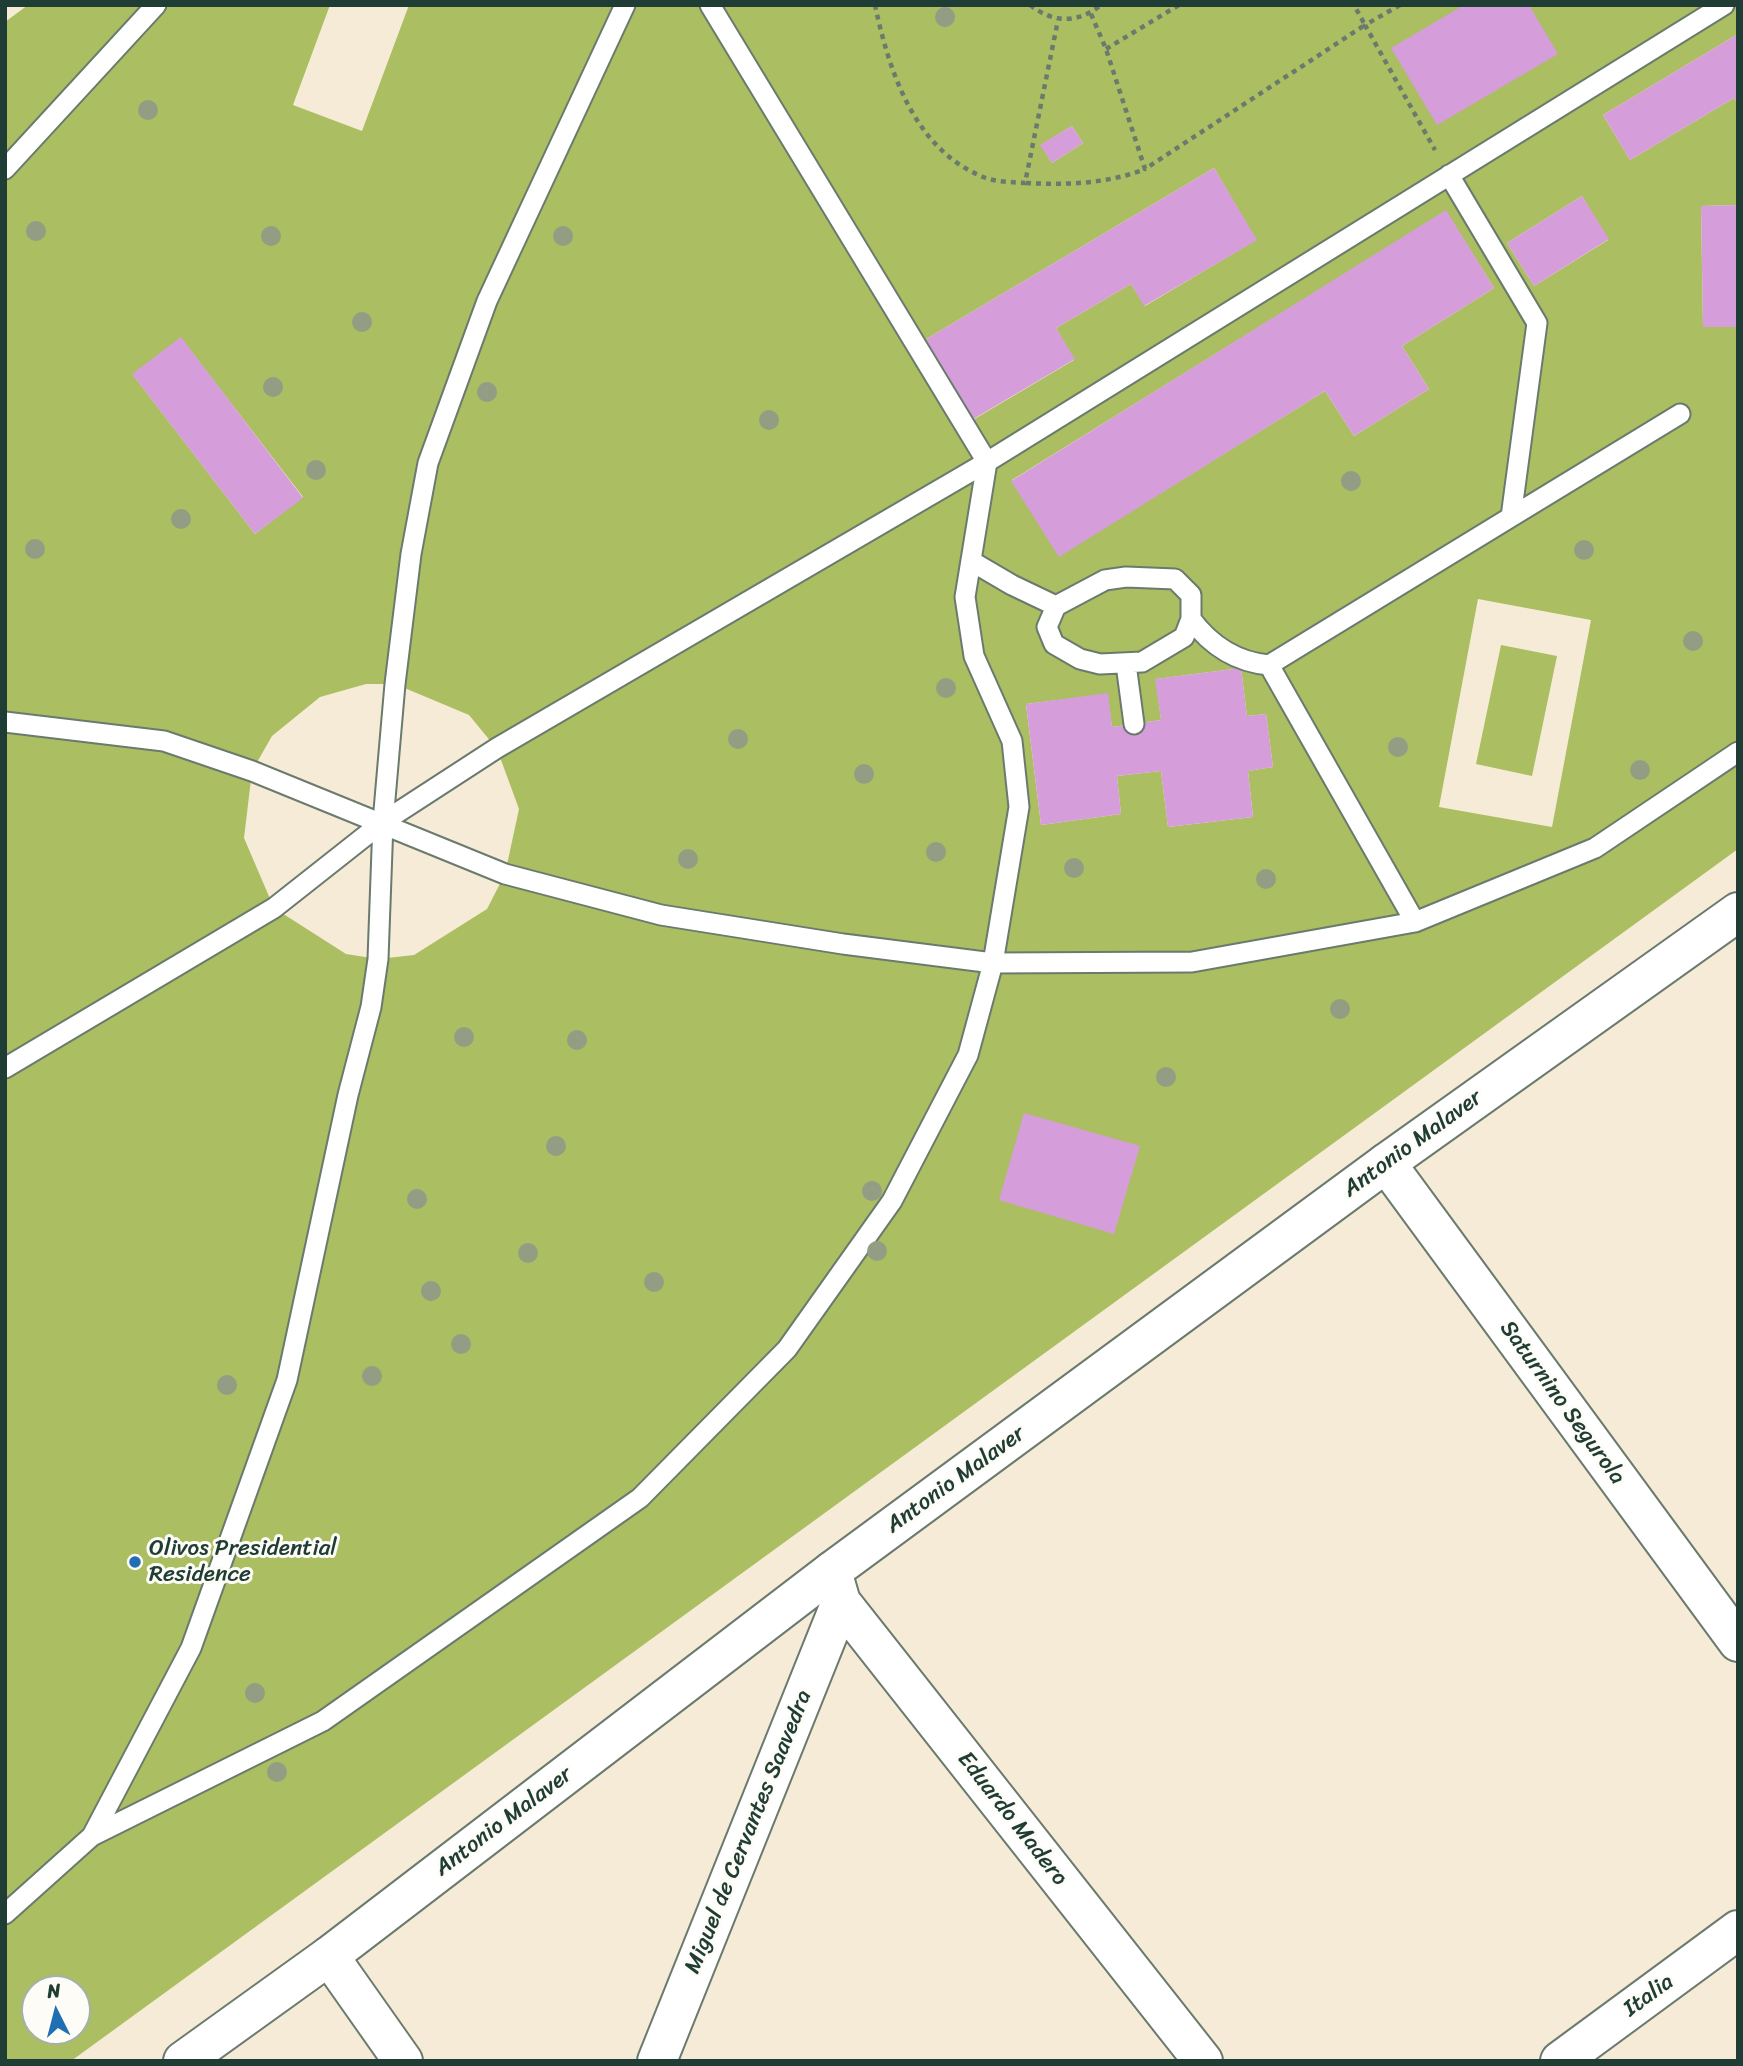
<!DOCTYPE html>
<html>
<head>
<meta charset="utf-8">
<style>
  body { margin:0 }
  #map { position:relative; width:1743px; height:2066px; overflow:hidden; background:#f6ebd7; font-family:Sriracha,sans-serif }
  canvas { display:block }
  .frame { position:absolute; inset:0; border:7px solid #1f3d34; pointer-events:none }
  .north { position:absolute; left:21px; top:1975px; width:70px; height:70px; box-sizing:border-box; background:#fdfcf7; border:2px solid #a4b0a9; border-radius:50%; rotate:354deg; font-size:19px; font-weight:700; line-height:28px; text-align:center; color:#1f3d34 }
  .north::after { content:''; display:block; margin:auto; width:24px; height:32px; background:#1f6fb2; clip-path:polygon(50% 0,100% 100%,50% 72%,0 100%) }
</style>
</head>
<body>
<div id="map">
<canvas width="1743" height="2066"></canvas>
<div class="frame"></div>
<div class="north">N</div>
</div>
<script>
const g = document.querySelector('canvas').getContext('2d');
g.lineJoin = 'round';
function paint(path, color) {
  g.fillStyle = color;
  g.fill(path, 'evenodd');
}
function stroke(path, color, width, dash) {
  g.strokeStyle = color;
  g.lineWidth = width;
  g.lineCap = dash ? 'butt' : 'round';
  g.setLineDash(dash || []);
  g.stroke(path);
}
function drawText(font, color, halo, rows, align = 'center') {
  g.font = font + ' Sriracha,sans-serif';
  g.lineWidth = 6;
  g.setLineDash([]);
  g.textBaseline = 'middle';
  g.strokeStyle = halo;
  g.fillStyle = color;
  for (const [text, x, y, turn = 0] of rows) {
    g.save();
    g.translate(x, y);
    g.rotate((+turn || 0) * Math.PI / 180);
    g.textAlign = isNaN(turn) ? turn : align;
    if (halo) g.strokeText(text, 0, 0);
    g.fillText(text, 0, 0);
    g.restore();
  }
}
const green = new Path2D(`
  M28,5H330L293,105L362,131L409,5H1738V34L1603,115L1630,160L1734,98L1738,104V205L1701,206L1703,327H1738V849L71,2061H5V22ZM1072,126L1083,143L1052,163L1041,145ZM1214,168L1256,240L1145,306L1131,284L1056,328L1074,360L971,421L923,341ZM1582,196L1608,240L1534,286L1507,243ZM1446,211L1494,288L1402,346L1429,389L1354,436L1325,391L1059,556L1012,480ZM181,338L303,497L255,534L133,375ZM1478,599L1591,620L1552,827L1439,807ZM1241,668L1247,716L1266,714L1273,767L1248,771L1253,817L1168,827L1161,771L1117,776L1121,814L1041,825L1026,704L1107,694L1112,727L1161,720L1156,679ZM366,684H395L469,715L497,749L519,809L505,874L487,909L414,955L378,959L346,954L274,908L244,838L252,771L272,736L320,697ZM35,1989H77V2031H35Z
  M1501,645L1557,656L1532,776L1476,764Z`);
const building = new Path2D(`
  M1464,5H1529L1558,54L1437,125L1391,48Z
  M1738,34V104L1734,98L1630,160L1603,115Z
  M1072,126L1083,143L1052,163L1040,145Z
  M1214,168L1257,240L1144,306L1131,284L1056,328L1075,359L970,421L923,341Z
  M1582,196L1609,239L1534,286L1507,243Z
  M1738,205V327H1703L1701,206Z
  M1446,210L1494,288L1402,346L1429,389L1354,436L1325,391L1059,557L1011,481Z
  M181,337L303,498L255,534L132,374Z
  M1241,668L1247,716L1266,714L1273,767L1248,771L1253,817L1168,827L1161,771L1117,776L1121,814L1041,825L1026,704L1108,693L1112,727L1161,720L1155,679Z
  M1024,1113L1140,1146L1114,1234L999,1200Z`);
const path = new Path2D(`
  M875,5C889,71 914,149 983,177C995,182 1012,182 1025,183L1058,20
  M1030,5C1053,23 1077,24 1101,5
  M1400,5L1365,25L1435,150
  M1091,14L1106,49L1145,169L1365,25L1354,5
  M1106,49L1179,5
  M1026,183C1066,185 1107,184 1145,169`);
const lane = new Path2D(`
  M5,169L156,5
  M1511,517L1680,414
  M971,561L1012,585L1056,606
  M1126,577L1175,579L1191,595V619L1184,637L1142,662L1100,664L1080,659L1054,644L1047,627L1056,606L1105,580Z
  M1191,619C1211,646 1236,662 1269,665L1415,922
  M1126,664L1134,724
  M1269,665L1511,517L1537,323L1449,175
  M5,722L164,741L252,771L505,874L661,915L843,944L993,963L1192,962L1415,922L1595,848L1738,752
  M5,1068L274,908L383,822L497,748L987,462L1724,5
  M92,1836L323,1721L640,1498L787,1349L892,1201L968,1055L993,963L1019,807L1012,741L974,656L965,597L987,462L710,5
  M5,1914L92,1836L191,1648L287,1380L348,1095L371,1007L378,959L383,822L395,684L411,554L428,463L487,301L625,5`);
const street = new Path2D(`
  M1386,1163L1738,1642
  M832,1571L841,1602L1203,2061
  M329,1956L403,2061
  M657,2061L841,1602
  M1560,2061L1738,1930`);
const secondary = new Path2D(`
  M183,2061L329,1956L832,1571L1386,1163L1738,912`);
const trees = [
  [945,17],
  [148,110],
  [36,231],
  [271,236],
  [563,236],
  [362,322],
  [273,387],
  [487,392],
  [769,420],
  [316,470],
  [1351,481],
  [181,519],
  [35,549],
  [1584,550],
  [1693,641],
  [946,688],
  [738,739],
  [1398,747],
  [1640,770],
  [864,774],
  [936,852],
  [688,859],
  [1074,868],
  [1266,879],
  [1340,1009],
  [464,1037],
  [577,1040],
  [1166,1077],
  [556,1146],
  [872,1191],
  [417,1199],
  [877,1251],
  [528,1253],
  [654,1282],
  [431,1291],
  [461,1344],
  [372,1376],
  [227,1385],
  [255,1693],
  [277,1772]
];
const markers = [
  [135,1562,7,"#1f6fb2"]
];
const streetNames = [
  ["Antonio Malaver",1413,1144,-36],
  ["Saturnino Segurola",1562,1403,54],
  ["Antonio Malaver",956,1480,-36],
  ["Eduardo Madero",1012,1819,52],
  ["Antonio Malaver",504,1822,-37],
  ["Miguel de Cervantes Saavedra",749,1832,-68],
  ["Italia",1649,1996,-36]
];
const poiNames = [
  ["Olivos Presidential",149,1549],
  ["Residence",149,1575]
];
paint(green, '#abbe61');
paint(building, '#d69ddb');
stroke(lane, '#6a7a6d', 23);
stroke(street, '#6a7a6d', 42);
stroke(secondary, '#6a7a6d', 42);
stroke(path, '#6a7a6d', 4.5, [5, 5]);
stroke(lane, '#fff', 19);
stroke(street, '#fff', 38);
stroke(secondary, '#fff', 38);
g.fillStyle = '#939d83';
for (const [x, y] of trees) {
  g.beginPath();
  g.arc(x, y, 10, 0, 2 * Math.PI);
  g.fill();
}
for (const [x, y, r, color] of markers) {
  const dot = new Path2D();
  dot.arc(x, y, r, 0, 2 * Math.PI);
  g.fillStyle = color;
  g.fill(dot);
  stroke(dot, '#fdfcf7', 2.5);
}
drawText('23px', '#1f3d34', '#fdfcf7', streetNames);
drawText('23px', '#1f3d34', '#fdfcf7', poiNames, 'left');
</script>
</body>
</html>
